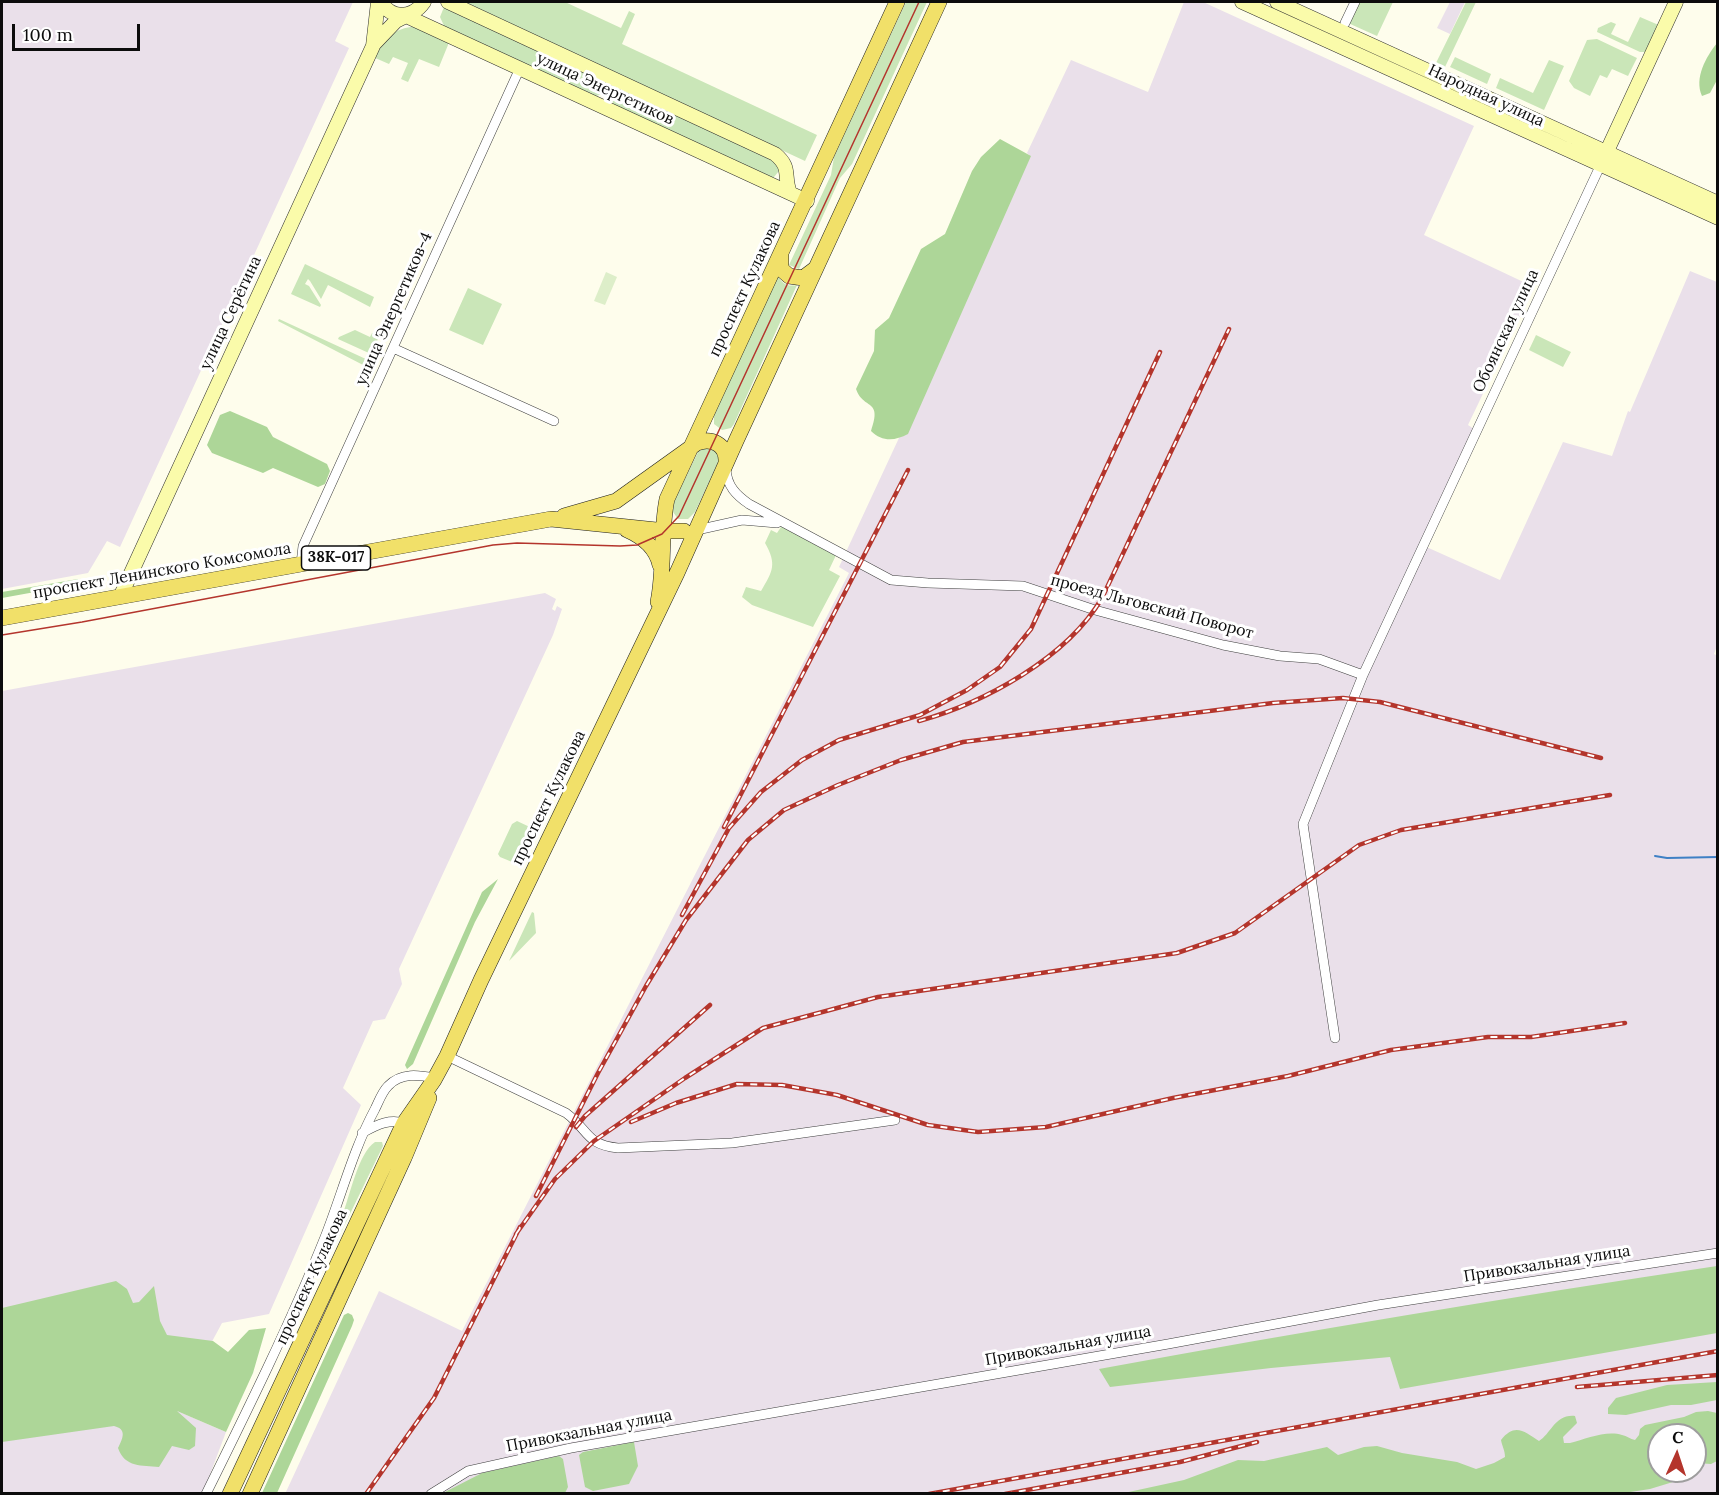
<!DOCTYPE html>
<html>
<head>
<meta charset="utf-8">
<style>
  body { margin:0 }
  #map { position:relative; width:1719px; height:1495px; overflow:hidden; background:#fefdec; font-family:Lora,serif }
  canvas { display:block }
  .frame { position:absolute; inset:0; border:3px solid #0c0c0c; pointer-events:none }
  .north { position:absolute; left:1647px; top:1423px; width:60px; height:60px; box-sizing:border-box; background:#fff; border:2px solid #9e9e9e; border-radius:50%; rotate:3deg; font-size:16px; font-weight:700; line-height:24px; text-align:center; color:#0c0c0c }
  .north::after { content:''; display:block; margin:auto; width:21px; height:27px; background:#b4352c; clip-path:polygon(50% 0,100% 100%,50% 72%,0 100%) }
  .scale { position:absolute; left:12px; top:24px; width:128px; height:27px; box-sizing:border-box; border:3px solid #0c0c0c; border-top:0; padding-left:8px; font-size:18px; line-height:21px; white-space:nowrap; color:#0c0c0c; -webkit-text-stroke:4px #fff; paint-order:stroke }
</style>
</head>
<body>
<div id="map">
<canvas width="1719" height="1495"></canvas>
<div class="frame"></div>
<div class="north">С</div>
<div class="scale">100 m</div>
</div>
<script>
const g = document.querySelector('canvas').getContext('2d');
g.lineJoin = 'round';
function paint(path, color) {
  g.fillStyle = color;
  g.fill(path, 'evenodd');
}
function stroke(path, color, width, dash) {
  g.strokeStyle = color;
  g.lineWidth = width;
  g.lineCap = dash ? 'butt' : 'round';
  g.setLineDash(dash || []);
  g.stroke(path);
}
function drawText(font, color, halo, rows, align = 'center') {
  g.font = font + ' Lora,serif';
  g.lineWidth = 6;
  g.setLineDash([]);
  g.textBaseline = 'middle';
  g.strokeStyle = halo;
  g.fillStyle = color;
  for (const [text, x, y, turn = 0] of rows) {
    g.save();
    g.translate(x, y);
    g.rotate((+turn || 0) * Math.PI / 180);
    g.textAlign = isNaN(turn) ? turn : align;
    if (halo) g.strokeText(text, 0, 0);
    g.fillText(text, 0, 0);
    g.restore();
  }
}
const industrial = new Path2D(`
  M2,2H353L335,41L349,48L120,547L107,541L88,573L2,589Z
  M1184,2H1203L1474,126L1424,235L1534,287L1468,425L1474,429L1422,545L1500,580L1563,442L1612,456L1628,411L1630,412L1690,271L1717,282L1718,643L1714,654L1718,656L1717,1493L285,1494L379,1291L462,1331L849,573L839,567L1030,156L1027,153L1071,60L1148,92ZM1659,1435H1695V1471H1659Z
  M1450,2H1465L1450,34L1437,28Z
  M545,593L556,599L552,609L555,611L557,606L562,609L553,635L399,969L402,984L385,1019L373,1021L343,1088L361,1105L269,1314L222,1323L175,1410L226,1432L203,1493L2,1494V691Z`);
const green = new Path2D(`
  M464,2H565L621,28L629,11L635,14L622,44L817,135L805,161Z
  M906,2H927L852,164L840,178L799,269L789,265L831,175L834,157Z
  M1357,2H1393L1377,36L1348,23Z
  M1466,2H1476L1445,67L1436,63Z
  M444,7H448L605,82C607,90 603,95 595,96L445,28L440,17Z
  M1640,17L1661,26L1647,52H1640L1597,32L1598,28L1611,22L1616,24L1611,34L1628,42Z
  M420,26L448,41V45L439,67L419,59L408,82L401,79L408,63L393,57L389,64L373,57C383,36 397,27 420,26Z
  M1597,39L1637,58L1628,76L1612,69L1607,78L1600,75L1590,96L1574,88L1569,81L1587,40Z
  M1455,57L1491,74L1487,84L1450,67Z
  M1549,60L1564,66L1544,110L1496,88L1500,78L1533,93Z
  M622,88L778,160L779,171L774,177H769L614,105C609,97 613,89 622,88Z
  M305,264L374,297L370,307L328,285L321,299L310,281L308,279L305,284L309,286L321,305L320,307L291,294Z
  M778,276C782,284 788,287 797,285L734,424L731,428L722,430L714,424V416Z
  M468,288L502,304L483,345L449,330Z
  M279,319L368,360L365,366L278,321Z
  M355,330L370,337L372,333L379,337L371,354L338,339L339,337Z
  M1536,335L1571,352L1563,367L1529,350Z
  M707,447L718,453V462L695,512L688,519H678L673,512L674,502L698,452Z
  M781,527L788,528L837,553L829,570L840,576L813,627L752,605L742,597L746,587L761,591C773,571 777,564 765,543L771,530L777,533Z
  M517,821L534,829L517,864L500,857L498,854L512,824Z
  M532,912L534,913L536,933L509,961Z
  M375,1142H382L383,1146L331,1253L326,1251C332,1239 338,1228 342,1216C350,1196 358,1153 375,1142Z`);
const forest = new Path2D(`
  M1717,43V80L1710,93L1702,96C1694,78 1706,57 1717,43Z
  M1000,139L1031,156L908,434C895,441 882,442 871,431C883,398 863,410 856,389L874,351L875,330L889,318L921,249L945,234L972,171L981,157Z
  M230,411L267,427L273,437L327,464L330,471L325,484L318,487L273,468L263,473L212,453L207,445L220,415Z
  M78,579L79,584L2,598V592Z
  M498,879L475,922L413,1064L407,1069L405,1065L482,892Z
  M1717,1266V1333L1400,1389L1390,1357L1271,1368L1110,1387L1099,1369C1304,1331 1511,1297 1717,1266Z
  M116,1281L127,1289L133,1303L139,1302L154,1286L160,1321L167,1335L213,1341L228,1352L249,1330L266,1328L253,1373L226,1432L177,1411L196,1428L195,1446L189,1450L172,1446L159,1467C142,1465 125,1468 118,1448C123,1438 127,1429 114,1426L2,1442V1308Z
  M348,1313L352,1315L354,1320L352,1326L277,1493H262L344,1315Z
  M1717,1382V1400L1691,1405H1671L1626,1415L1608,1414V1408L1616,1398L1667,1385Z
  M1708,1411L1717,1413V1461L1711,1464L1695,1463V1435H1659V1471H1684L1686,1478L1650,1489L1624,1493H1124L1184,1480L1238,1460L1264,1461L1327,1447L1338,1455L1364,1447L1377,1446L1402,1453L1457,1462L1476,1469L1494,1463L1505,1457C1505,1450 1502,1446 1501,1440C1515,1422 1525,1432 1539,1441C1551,1434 1555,1414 1575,1416L1577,1423L1563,1437L1564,1443H1570C1586,1439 1606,1430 1622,1435C1627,1436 1630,1439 1635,1440L1639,1435L1640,1429L1645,1425L1684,1417L1696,1412Z
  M634,1442L638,1466L629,1484L593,1491L585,1487L579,1455L583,1452Z
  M559,1456L563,1459L568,1487L565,1493H443L482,1473Z`);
const pitch = new Path2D(`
  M606,272L617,277L605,305L594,301Z`);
const stream = new Path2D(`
  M1655,856L1667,858L1718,857`);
const street = new Path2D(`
  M1345,23L1355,2
  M393,348L554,421
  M726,469C727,486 736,495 749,504L891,580L928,583L1023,586L1095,610L1223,645L1280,656L1319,659L1363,675
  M697,530L742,520L777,523
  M301,564L303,546L520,68
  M1335,1038L1303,824L1363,675L1602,162
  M447,1056L566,1113C589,1130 586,1145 618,1148L732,1143L895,1120
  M362,1133C378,1124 390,1118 408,1124
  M206,1494C248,1409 290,1324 325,1237C342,1194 353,1150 375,1109C379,1101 382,1092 388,1086C401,1072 419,1075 435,1078
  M431,1494L468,1471L571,1448L1168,1344L1378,1305L1718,1253`);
const secondary = new Path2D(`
  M381,2C391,19 412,19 424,2
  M448,2L775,154C792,168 783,175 790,193
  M1242,2L1718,218
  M1277,2L1718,203
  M374,44L396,21L406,16L807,201
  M1607,151L1676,2
  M121,595L373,46L378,2`);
const primary = new Path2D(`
  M781,253V269L789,276L803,278L815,269
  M564,516L616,501L697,443C712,437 727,445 726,462
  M627,530C643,537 656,547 660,565
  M658,602C665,568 660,533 667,499L897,2
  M2,618L551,519L666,531H684
  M230,1494L404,1123L434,1080L447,1056L481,980L677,573L736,441L939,2
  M250,1494L404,1158L429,1098`);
const tram = new Path2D(`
  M2,635L82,622L493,545L517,543L620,546L637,545L662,534L679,516L919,2`);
const rail = new Path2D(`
  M919,721C984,703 1067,658 1102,598L1229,329
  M724,827L908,470
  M682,915L729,828L761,792L802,760L839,740L920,715L967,690L1000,667L1031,629L1160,352
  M631,1122L676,1103L737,1084L782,1085L837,1095L928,1125L978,1132L1046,1127L1173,1098L1288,1076L1391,1050L1488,1037H1531L1625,1023
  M576,1127L585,1116L710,1005
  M536,1196L598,1073L646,986L686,920L748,840L784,810L838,785L901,760L963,742L1273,703L1343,698L1380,702L1601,758
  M516,1234L555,1179L594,1141L685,1078L763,1028L878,997L1177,953L1235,933L1359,845L1401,830L1610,795
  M1577,1387L1718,1375
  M366,1494L434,1398L520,1227
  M929,1494L1718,1351
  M1005,1494L1180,1462L1257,1442`);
const shields = [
  [336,558,69]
];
const shieldNames = [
  ["38К-017",336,558]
];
const streetNames = [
  ["улица Энергетиков",605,89,25],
  ["Народная улица",1486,96,25],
  ["проспект Кулакова",745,289,-65],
  ["улица Энергетиков-4",394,309,-66],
  ["улица Серёгина",231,313,-65],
  ["Обоянская улица",1506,331,-65],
  ["проспект Ленинского Комсомола",162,571,-10],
  ["проезд Льговский Поворот",1152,607,15],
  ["проспект Кулакова",549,798,-64],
  ["Привокзальная улица",1547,1264,-9],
  ["проспект Кулакова",312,1277,-65],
  ["Привокзальная улица",1068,1346,-10],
  ["Привокзальная улица",589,1431,-11]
];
paint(industrial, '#eae0ea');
paint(green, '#cae6b8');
paint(forest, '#add698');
paint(pitch, '#ddeec9');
stroke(stream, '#3e80c5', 2);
stroke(street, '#3f3f3f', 10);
stroke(secondary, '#2e2e2e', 15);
stroke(primary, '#1d1d1d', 16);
stroke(street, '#fff', 9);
stroke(secondary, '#fafbaa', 14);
stroke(primary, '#f1e069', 15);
stroke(tram, '#b4352c', 1.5);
stroke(rail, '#b4352c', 4.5);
stroke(rail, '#fff', 2, [7]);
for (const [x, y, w] of shields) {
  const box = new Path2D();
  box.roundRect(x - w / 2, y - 12, w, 24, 4.5);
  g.fillStyle = '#fff';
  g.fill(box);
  stroke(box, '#0c0c0c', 1.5);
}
drawText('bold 15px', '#0c0c0c', null, shieldNames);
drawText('16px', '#0c0c0c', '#fff', streetNames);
</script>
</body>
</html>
